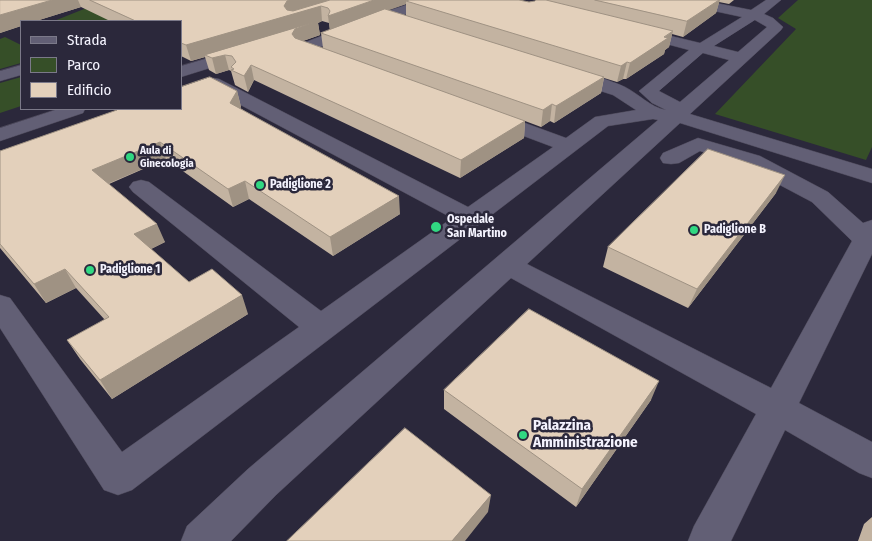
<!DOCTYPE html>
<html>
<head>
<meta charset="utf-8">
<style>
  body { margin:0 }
  #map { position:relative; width:872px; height:541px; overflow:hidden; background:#2b283b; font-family:"Fira Sans Condensed",sans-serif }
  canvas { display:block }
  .legend { position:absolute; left:20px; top:20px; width:162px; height:90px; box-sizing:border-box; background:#2b283b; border:1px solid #7b7989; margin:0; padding:6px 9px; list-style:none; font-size:15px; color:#f4f3fe }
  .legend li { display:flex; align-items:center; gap:10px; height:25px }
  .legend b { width:25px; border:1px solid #7b7989 }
</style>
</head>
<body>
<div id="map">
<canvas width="872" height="541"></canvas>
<ul class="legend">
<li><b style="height:6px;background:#625f75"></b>Strada</li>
<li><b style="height:14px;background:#364f28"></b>Parco</li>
<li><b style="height:14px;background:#e3d0bb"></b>Edificio</li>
</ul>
</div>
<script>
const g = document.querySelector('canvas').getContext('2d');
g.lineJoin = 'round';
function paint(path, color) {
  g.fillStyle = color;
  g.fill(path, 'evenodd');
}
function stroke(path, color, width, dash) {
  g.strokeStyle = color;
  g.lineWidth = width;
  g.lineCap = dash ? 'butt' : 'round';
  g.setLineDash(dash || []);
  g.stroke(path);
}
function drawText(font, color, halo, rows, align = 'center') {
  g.font = font + ' "Fira Sans Condensed",sans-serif';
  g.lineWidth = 5;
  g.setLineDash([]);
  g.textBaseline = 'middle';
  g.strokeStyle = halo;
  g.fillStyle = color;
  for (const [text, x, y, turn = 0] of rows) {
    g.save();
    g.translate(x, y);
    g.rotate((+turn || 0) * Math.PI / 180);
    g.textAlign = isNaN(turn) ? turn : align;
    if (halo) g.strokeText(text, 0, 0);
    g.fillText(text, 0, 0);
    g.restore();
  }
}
const green = new Path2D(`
  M798,0H872V147L866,160L715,114L796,29L778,18Z
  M89,7L133,21H54Z
  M5,37L21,45V63L0,69V39Z
  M21,77V106L0,113V83Z`);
const minor = new Path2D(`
  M422,0H442L440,3L391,19L318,48L337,55L339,58L337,61H325L298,51L296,48L298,45L381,13Z
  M675,0H701L751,10L766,0H781L764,14L773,18L783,27L781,30L690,114L872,169V183L680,123L527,264L771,388L852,241L812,202L744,166L700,151L679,163L671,164L663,163L660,158L663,153L698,138L760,156L828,192L863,223L872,220V254L799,403L872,442V478L859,473L785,430L731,541H688L694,526L756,414L511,278L276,495L231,541H181L187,526L248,469L658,120L653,119L608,126L132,490L118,495L104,490L0,328V295L10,298L122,452L299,327L133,192L129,187L133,182L141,180L149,182L321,311L452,218L207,87L204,83L207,79L213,78L219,79L468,207L553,147L481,120L478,116L481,112L488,110L495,112L566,138L595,117L636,110L613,95L560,78L557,74L560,70C573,67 612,81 625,87C639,94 650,107 666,110L652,103L639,91L689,50L629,34L627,31L629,28L634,27L700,43L742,17L677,3ZM755,20L767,27L738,52L714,46ZM703,53L729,60L680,102L659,91Z
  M242,48L248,50L250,53L248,56L181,77V66Z
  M21,65V75L0,81V71Z
  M58,109H85L83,113L0,141V128Z`);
const wall = new Path2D(`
  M0,0H519L529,2L535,1V0H534H734L729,4L719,2L716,13L683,37L672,34L669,47L665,50L664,54L626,79H623L617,82L604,78L601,93L554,123L550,121L541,127L525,121L524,138L460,178L254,80L248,92L235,85L231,71L229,70L216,74L209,70L205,57L191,61L181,56V21H110L81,7L36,21H21V26L0,33ZM406,4V16L388,10ZM322,21L329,23L330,30L321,33L323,48L303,41L320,35L318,23Z
  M237,91L241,107L240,108L400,214L333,256L249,199L233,207L166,159L109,184L165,242L151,249L189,282L248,314L112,399L80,359L67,340L105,320L76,288L46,303L0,248V151L117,111L116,110Z
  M776,193L688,308L603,267L608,247Z
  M444,390L651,400L576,507L444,409Z
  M872,517V541H858L864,524Z`);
const shadedWall = new Path2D(`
  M52,0H78L81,7L36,21H21V26L0,33V15Z
  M289,0H334L321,6L322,21L318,23L320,35L297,43L205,55V57L191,61L186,45Z
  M374,0H416L406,1V4L330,31L328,16Z
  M719,0H720L716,13L683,37L687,21Z
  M673,31L669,47L665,50L664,54L626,79L630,63Z
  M225,55L229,70L216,74L212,58Z
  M627,62L623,79L617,82L621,66Z
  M251,65L254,80L248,92L244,76Z
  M604,77L601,93L554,123L556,106Z
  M237,91L241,107L234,119L230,103Z
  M552,104L550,121L541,127L543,110Z
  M525,121L524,138L460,178L461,160Z
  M160,142L166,159L100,187L92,170Z
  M785,175L776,193L688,308L697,289Z
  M245,181L249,199L233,207L228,189Z
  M399,196L400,214L333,256L330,237Z
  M157,224L165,242L143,253L134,234Z
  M65,269L76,288L46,303L34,284Z
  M242,295L248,314L112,399L100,380Z
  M659,381L651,400L576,507L582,489Z
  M491,495L488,512L465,541H452Z`);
const building = new Path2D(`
  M0,0H52L0,15Z
  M90,0H289L287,1L284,6L287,10L293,11L330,0H374L328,16L330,11L328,8L321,6L186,45L181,43V21H136Z
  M410,0H519L529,2L535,1L536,0H546L673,31L664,37L668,38L630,63L627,62L621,66L406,1Z
  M595,0H719L687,21Z
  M385,9L604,77L556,106L552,104L543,110L321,33Z
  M318,21L295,29L292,34L295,38L525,121L461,160L251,65L244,76L231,70L234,69L231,67L236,62L232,56L225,55L212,58L205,55Z
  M210,77L237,91L230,103L399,196L330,237L245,181L228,189L160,142L92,170L157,224L134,234L189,282L212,269L242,295L100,380L67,340L109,317L65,269L34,284L0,244V151L117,110H116L118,109H181V87Z
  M708,149L785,175L697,289L608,247Z
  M529,309L659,381L582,489L444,390Z
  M405,428L491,495L452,541H287Z`);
const markers = [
  [130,157,5,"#31d882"],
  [260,185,5,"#31d882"],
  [436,227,6,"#31d882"],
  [694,230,5,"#31d882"],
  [90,270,5,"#31d882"],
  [523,435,5,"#31d882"]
];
const farPoinames = [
  ["Aula di",140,151],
  ["Ginecologia",140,164]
];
const poiNames = [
  ["Padiglione 2",270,185],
  ["Ospedale",447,220],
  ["San Martino",447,234],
  ["Padiglione B",704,230],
  ["Padiglione 1",100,270]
];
const nearPoinames = [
  ["Palazzina",533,426],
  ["Amministrazione",533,443]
];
paint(green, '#364f28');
stroke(minor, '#4a4657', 1);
paint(minor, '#625f75');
paint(wall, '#c3b3a1');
paint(shadedWall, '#9f9283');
paint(building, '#e3d0bb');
stroke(building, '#9f9283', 1);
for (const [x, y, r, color] of markers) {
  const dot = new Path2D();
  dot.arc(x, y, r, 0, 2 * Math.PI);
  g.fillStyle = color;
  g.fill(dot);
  stroke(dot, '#2b283b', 2);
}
drawText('bold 11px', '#f4f3fe', '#2b283b', farPoinames, 'left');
drawText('bold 12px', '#f4f3fe', '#2b283b', poiNames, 'left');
drawText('bold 15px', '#f4f3fe', '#2b283b', nearPoinames, 'left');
</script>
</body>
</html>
